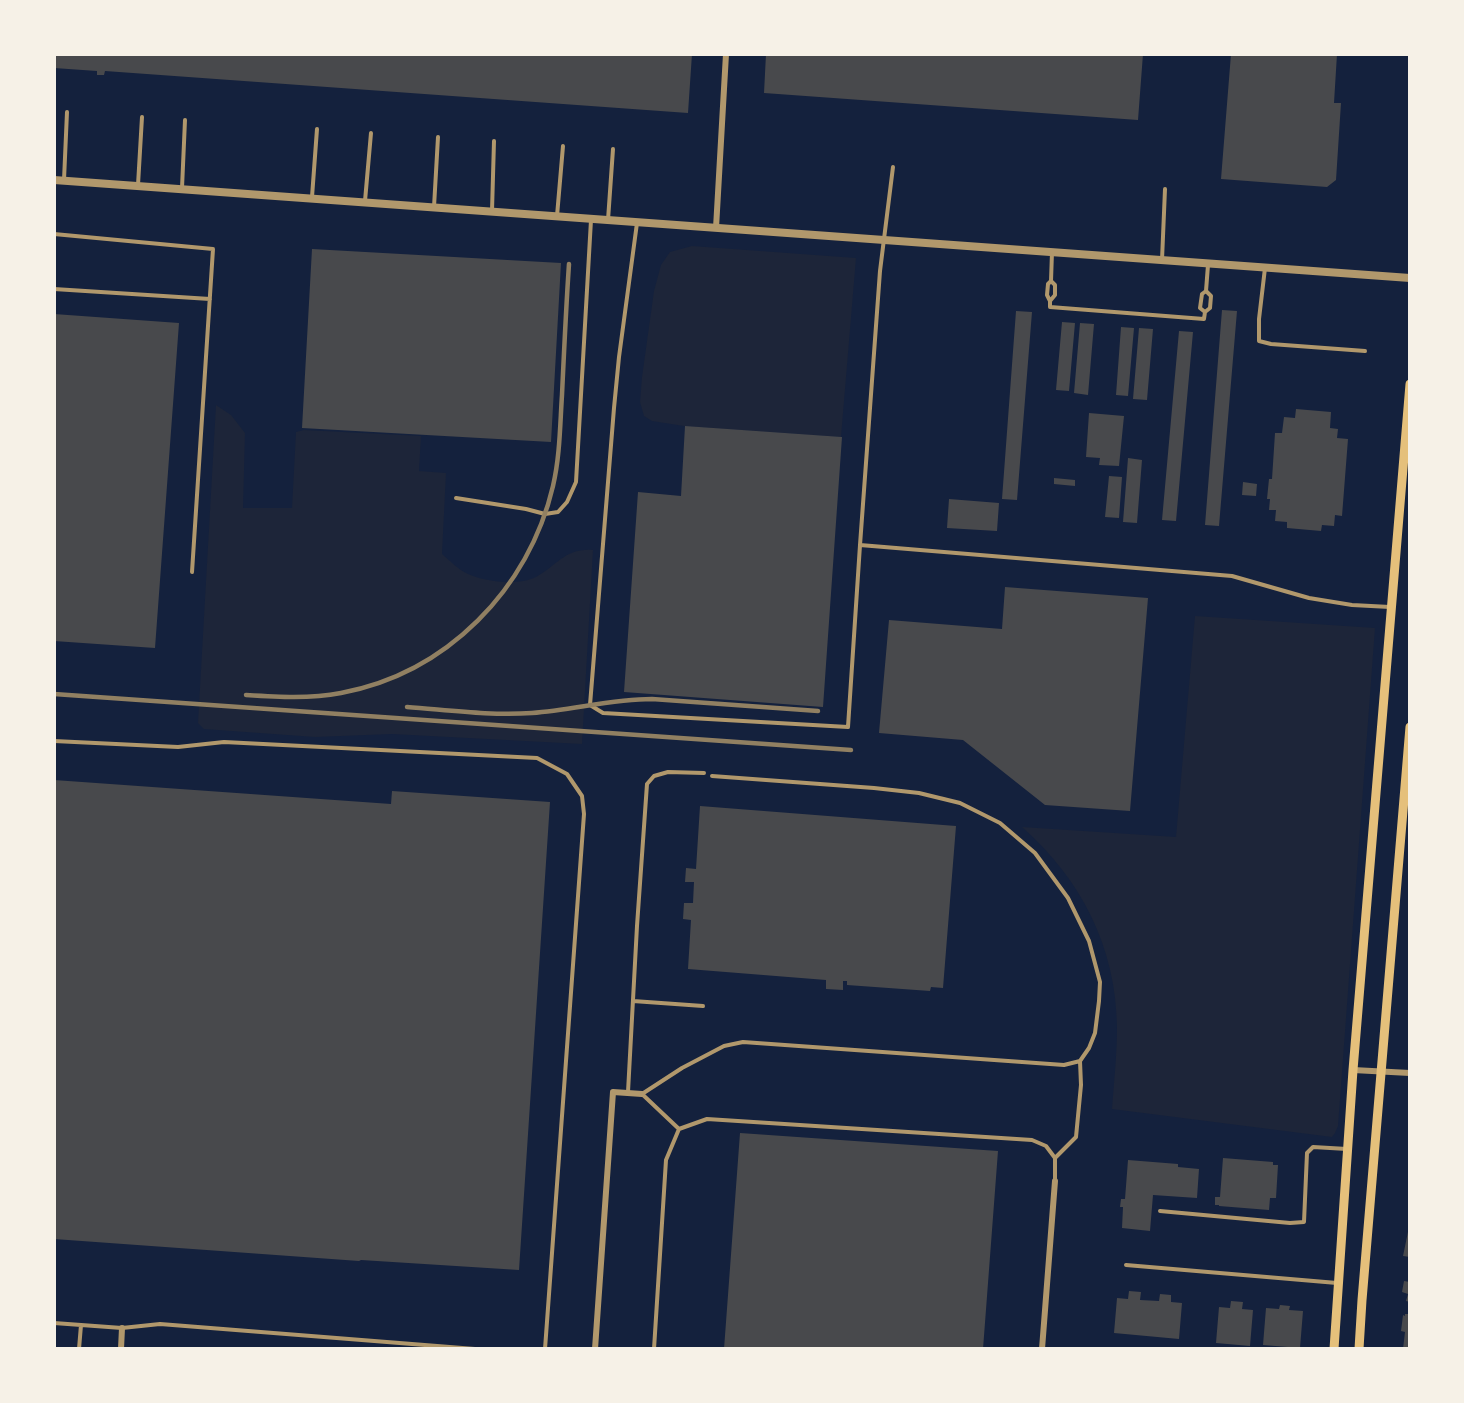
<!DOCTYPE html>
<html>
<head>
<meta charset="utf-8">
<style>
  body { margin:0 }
  #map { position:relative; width:1464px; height:1403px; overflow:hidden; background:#14213d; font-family:"Fira Sans",sans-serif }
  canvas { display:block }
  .frame { position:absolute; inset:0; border:56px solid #f6f1e7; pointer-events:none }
</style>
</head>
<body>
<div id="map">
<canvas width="1464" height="1403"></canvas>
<div class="frame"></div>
</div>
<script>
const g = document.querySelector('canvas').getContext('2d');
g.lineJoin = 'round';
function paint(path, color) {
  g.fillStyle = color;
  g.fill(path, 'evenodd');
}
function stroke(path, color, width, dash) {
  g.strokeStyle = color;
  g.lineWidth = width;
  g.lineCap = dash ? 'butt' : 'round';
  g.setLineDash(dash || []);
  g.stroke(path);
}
const green = new Path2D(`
  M692,246L856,258L841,437L684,426L652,421L644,416L640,402L642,377L654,291L661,265L670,252Z
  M216,405L231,415L245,433L243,508H292L296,432L304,430L421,436L419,471L446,473L442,554C450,561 459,570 468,574C486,582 518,586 536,577C558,565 565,548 593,550L582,744L392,734L315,737L204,729L198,723Z
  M1195,616L1375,628L1338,1126L1335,1133L1332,1137L1112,1109C1114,1082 1117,1054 1117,1027C1116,947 1081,879 1022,827L1176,837Z`);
const building = new Path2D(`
  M54,54H692L688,113L105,71L104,75H97V71L54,68Z
  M766,54H1143L1138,120L764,93Z
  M1231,54H1337L1334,103H1341L1336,180L1327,187L1221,179Z
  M312,249L561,263L551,442L302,428Z
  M1222,310L1237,311L1219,526L1205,525Z
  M1016,311L1032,312L1017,500L1002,499Z
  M54,314L179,323L155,648L54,641Z
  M1062,322L1075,323L1069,391L1056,390Z
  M1080,323L1094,324L1088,395L1074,393Z
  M1121,327L1134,328L1128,396L1116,395Z
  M1139,328L1153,329L1147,400L1133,399Z
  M1179,331L1193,332L1176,521L1162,520Z
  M1296,409L1331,412L1330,428L1338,429L1337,438L1348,439L1342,516L1335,515L1334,526L1322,525L1321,531L1287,528V522L1275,521L1276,510H1269L1270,499H1267L1269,479H1272L1275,433H1282L1284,417L1295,418Z
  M1089,413L1124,416L1119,466L1099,465L1100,458L1086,457Z
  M685,426L842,437L823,707L624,692L638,492L681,496Z
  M1128,458L1142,460L1137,523L1123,522Z
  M1109,476L1122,477L1119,518L1105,517Z
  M1054,478L1075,480V486L1054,484Z
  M1243,482L1257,484L1256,496L1242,495Z
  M949,499L999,503L997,531L947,528Z
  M1005,587L1148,598L1130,811L1045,805L963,740L879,733L889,620L1002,629Z
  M54,780L391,804L392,791L550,802L519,1270L361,1260L359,1261L54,1239Z
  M700,806L956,826L943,988L931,987L930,991L847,985V981H843V990L826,989V980L688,969L691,920L683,919L684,903H693L694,882H685L686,868L696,869Z
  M740,1133L998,1151L983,1349H724Z
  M1223,1158L1273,1162V1165H1278L1276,1198H1270L1269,1210L1219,1206V1205H1215V1197H1220Z
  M1128,1160L1178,1164V1167L1199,1169L1197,1198L1153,1195L1150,1231L1122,1228L1123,1207H1120L1121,1199H1125Z
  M1409,1227L1410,1228V1257L1403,1256Z
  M1404,1281L1410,1282V1302L1406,1301L1408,1294L1402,1292Z
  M1129,1291L1141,1292L1140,1300L1159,1301L1160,1294L1171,1295V1302L1182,1303L1179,1339L1114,1333L1117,1298L1128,1299Z
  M1231,1301L1243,1302L1242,1309L1253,1310L1250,1346L1216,1343L1219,1307L1230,1308Z
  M1280,1305L1290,1306L1289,1310L1303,1311L1300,1348L1263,1345L1266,1308L1279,1309Z
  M1405,1314H1410V1349H1403L1405,1332L1401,1331L1403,1315L1405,1316Z`);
const service = new Path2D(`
  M893,167L880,271L860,545L1232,576L1309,598L1352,605L1390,607
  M64,180L67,112
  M138,185L142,117
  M182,188L185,120
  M312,197L317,129
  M365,201L371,133
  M434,207L438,137
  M492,211L494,141
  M557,216L563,146
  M608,220L613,149
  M637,223L619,357L614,408L590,705L603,713L848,727L860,545
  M54,234L213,249L192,572
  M1162,260L1165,189
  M1265,268L1259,319V341L1271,344L1365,351
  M1051,281L1055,285V295L1050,301L1047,295L1048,284L1051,281L1052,252
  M54,289L210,299
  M1206,291L1211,296L1210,308L1205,312L1200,308L1202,294L1206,291L1208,265
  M1050,301V307L1204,319L1205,312
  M456,498L526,509L545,514L558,512L567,502L576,482L591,220
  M54,741L178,747L224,742L537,758L567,774L582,796L584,814L545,1349
  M633,1001L703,1006
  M628,1092L637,926L647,784L654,776L668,772L704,773
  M679,1129L707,1119L1032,1140L1046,1146L1055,1158V1181
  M1055,1158L1076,1137L1081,1085L1080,1061
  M1160,1211L1290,1223L1304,1222L1307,1153L1313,1147L1347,1149
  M1126,1265L1337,1283
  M54,1323L122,1328L160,1324L475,1349
  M79,1349L81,1325
  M654,1349L666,1160L679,1129L642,1094L682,1068L724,1046L743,1042L1064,1065L1080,1061L1089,1048L1095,1033L1099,1001L1100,982L1089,941L1068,898L1035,853L1000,823L960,803L919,793L874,788L712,776`);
const minor = new Path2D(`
  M716,228L726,54
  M1353,1070L1410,1073
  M121,1349L122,1328
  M595,1349L613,1092L642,1094
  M1042,1349L1055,1181`);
const tertiary = new Path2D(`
  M54,180L1410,278`);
const secondary = new Path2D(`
  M1334,1349L1353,1070L1410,384
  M1359,1349L1362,1300L1410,727`);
const rail = new Path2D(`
  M54,694L851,750
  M246,695C278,697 310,699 341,693C447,673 529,589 553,486C560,456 560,425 562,395C564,352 566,308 569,264
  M407,707C448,710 491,716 532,713C573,710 612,699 652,699L818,711`);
paint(green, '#1d2539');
paint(building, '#48494c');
stroke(service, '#b1986c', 4);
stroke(minor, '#b1986c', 6);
stroke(tertiary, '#b1986c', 8);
stroke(secondary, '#e5c07b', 9);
stroke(rail, '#918062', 4.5);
</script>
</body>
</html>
